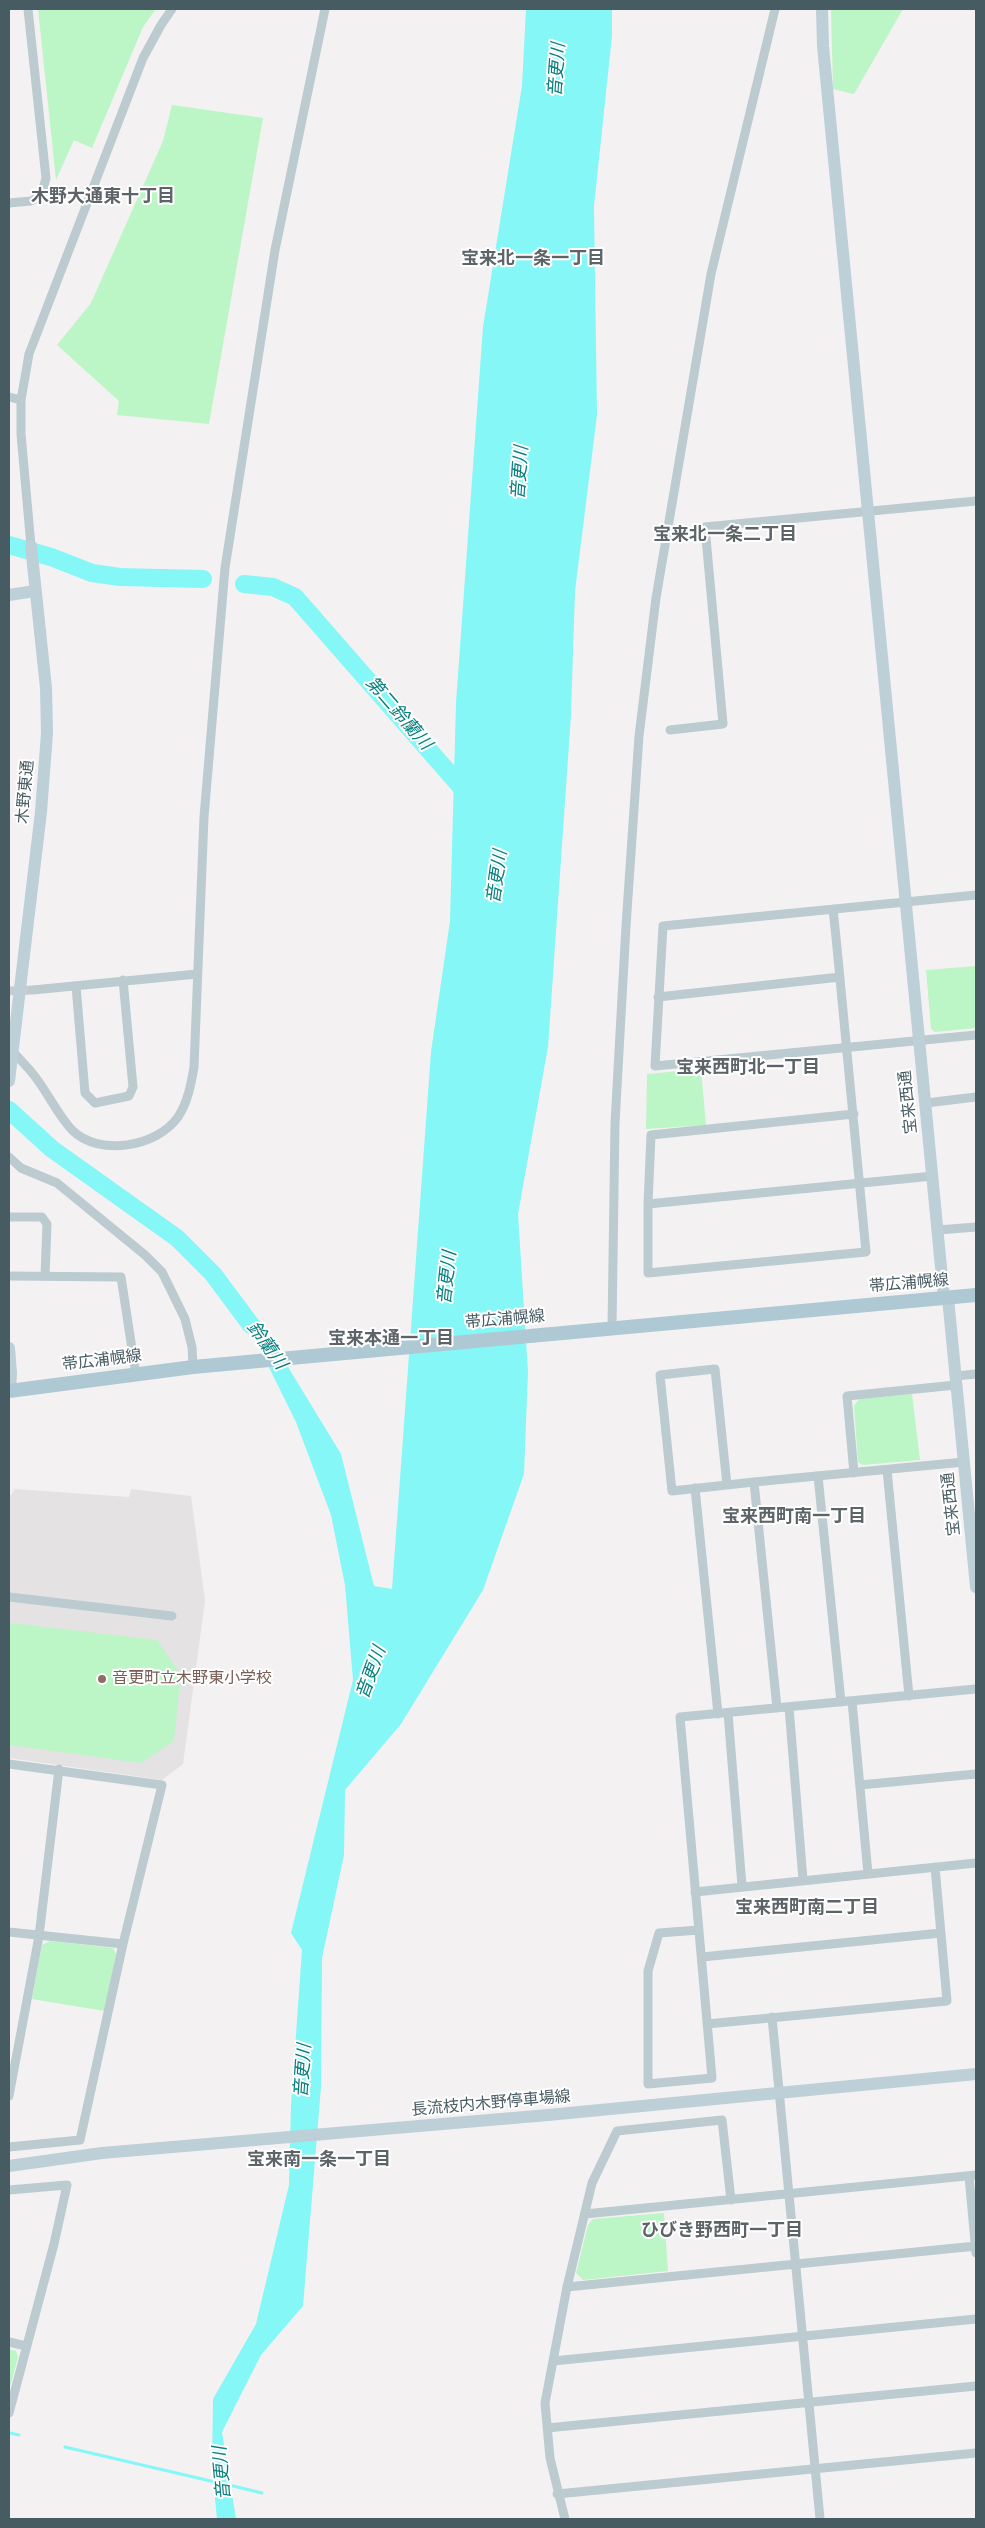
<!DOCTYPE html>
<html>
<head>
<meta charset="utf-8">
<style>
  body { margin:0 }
  #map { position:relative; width:985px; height:2528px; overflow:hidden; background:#f4f1f2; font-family:Roboto,sans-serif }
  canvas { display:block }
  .frame { position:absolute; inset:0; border:10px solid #475b62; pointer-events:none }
</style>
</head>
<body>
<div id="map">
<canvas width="985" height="2528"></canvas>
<div class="frame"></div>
</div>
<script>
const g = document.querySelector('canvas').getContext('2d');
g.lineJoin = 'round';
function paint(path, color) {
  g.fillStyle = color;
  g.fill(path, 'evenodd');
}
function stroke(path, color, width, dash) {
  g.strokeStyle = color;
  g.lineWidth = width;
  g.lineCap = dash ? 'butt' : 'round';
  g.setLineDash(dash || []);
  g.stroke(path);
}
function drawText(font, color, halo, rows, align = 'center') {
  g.font = font + ' Roboto,"Noto Sans JP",sans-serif';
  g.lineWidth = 4;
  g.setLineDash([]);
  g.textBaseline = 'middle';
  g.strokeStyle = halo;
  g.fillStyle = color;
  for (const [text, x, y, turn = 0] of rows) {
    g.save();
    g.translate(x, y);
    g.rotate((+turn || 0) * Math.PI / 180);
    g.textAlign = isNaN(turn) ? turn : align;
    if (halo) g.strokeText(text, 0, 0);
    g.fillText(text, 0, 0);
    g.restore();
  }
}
const education = new Path2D(`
  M15,1489L129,1497L131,1489L191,1496L205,1601L183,1764L162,1780L9,1758V1504L10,1496Z`);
const green = new Path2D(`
  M38,9H156L143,27L92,148L74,140L56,180Z
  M831,9H903L854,94L833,89Z
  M172,105L263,118L209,424L117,415L119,401L57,345L91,303L163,141Z
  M976,966V1028L935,1032L931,1029L926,970Z
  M701,1069L706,1125L646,1129L647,1074Z
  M912,1394L920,1460L863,1465L858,1462L854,1406L859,1399Z
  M12,1623L157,1640L181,1675L174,1741L141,1763L9,1745V1627Z
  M50,1941L113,1948L116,1954L105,2011L32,1999L42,1945Z
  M664,2213L668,2271L583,2280L576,2273L588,2225L593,2219Z
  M9,2349L16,2351L18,2357L9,2391Z`);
const water = new Path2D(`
  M526,9H612V36L594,206L597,415L575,591L571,715L548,1047L518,1214L528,1372L524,1474L483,1590L401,1724L345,1790L344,1855L322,1958L321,2087L303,2306L261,2355L222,2432L236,2519H217L212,2468L213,2399L256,2324L289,2185L291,2105L302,1950L291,1933L353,1680L345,1585L331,1515L296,1422L254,1337L236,1312L238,1304L260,1321L341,1454L374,1586L392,1589L431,1052L450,921L456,703L483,327L522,86Z`);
const stream = new Path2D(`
  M10,2433L19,2435
  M65,2447L215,2482
  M229,2485L262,2493`);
const river = new Path2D(`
  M9,545L51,557L92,573L120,577L203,579
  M244,584L273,587L295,597L469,796
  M9,1110L52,1149L177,1238L213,1274L251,1325`);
const streetTunnel = new Path2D(`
  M9,991L33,990`);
const street = new Path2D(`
  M9,203L31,201L41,196L46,178L28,9
  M9,397L21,400
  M31,546L21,434V400L29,354L143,58L161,25L172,9
  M670,730L723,724L705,527L976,501
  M976,895L663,926L655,1066L976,1035
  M833,909C845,1023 856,1137 866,1252L648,1273V1204L933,1176
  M76,986L85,1093L95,1103L129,1096L133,1087L123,980
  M33,990L197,974
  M658,997L840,977
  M10,1048C17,1057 26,1065 33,1074C47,1091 57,1114 72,1130C99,1157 157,1147 178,1117C188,1102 191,1084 194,1067L204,817L225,568L275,250L325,9
  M926,1103L976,1097
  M9,1157L21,1168L57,1183L145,1255L162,1272L185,1319L192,1347L193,1367
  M648,1204L651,1135L854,1114
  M9,1217H42L47,1224L45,1276
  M938,1230L976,1227
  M9,1276L121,1277L136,1375
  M612,1328L615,1123L626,926L639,736L656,598L711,274L775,9
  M956,1376L976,1374
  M887,1470L909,1696
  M854,1473L847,1396L956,1385
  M818,1476L841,1702
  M754,1482L777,1708
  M727,1485L715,1369L660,1375L672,1491L754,1482L964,1462
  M695,1488L718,1714
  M9,1597L172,1616
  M852,1701L868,1874
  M789,1707L803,1880
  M728,1713L742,1886
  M9,1764L162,1785L123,1944L80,2140L9,2147
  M860,1785L976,1774
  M695,1892L976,1863
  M699,1930L659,1933L648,1971V2084L712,2078L680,1717L976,1689
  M9,1932L123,1944
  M702,1957L941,1933
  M772,2017L820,2519
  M707,2024L947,2001L935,1867
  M9,2096L39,1936L59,1769
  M969,2176L976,2253
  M9,2190L67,2185L54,2244L9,2413
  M585,2214L976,2175
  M567,2287L976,2246
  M9,2342L26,2346
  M553,2361L976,2319
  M547,2428L976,2386
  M557,2494L976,2453
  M565,2519L550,2458L545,2403L567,2287L592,2183L617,2131L722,2120L731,2200`);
const secondary = new Path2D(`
  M822,9L823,46L944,1298
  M9,595L35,591
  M9,1081L41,812L47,733L46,688L31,546
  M948,1298L976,1587
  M9,1348L11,1373L10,1391
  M9,2166L102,2153L548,2115L976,2074`);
const primary = new Path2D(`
  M9,1391L193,1367L976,1295`);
const markers = [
  [102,1679,5,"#8d6e63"]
];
const streetNames = [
  ["木野東通",26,792,-85],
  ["宝来西通",909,1102,-96],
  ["帯広浦幌線",909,1284,-5],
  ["帯広浦幌線",505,1320,-5],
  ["帯広浦幌線",102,1361,-7],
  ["宝来西通",952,1504,-96],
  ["長流枝内木野停車場線",491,2104,-5]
];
const educationNames = [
  ["音更町立木野東小学校",112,1679]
];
const waterNames = [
  ["音更川",558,70,-86],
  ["音更川",521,473,-86],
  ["第二鈴蘭川",398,714,49],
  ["音更川",498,877,-82],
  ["音更川",448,1278,-84],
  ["鈴蘭川",266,1346,54],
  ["音更川",372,1673,-70],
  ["音更川",304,2071,-86],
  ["音更川",223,2473,-95]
];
const neighbourhoodNames = [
  ["木野大通東十丁目",103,197],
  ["宝来北一条一丁目",533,259],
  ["宝来北一条二丁目",725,535],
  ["宝来西町北一丁目",748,1068],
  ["宝来本通一丁目",391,1339],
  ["宝来西町南一丁目",794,1517],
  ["宝来西町南二丁目",807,1908],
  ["宝来南一条一丁目",319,2160],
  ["ひびき野西町一丁目",722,2231]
];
paint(education, '#e5e2e4');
paint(green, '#bcf5c6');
paint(water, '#84f7f6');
stroke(stream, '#84f7f6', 3);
stroke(river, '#84f7f6', 18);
stroke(streetTunnel, '#c9ccce', 9, [9, 4.5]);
stroke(street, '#bbcbd0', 9);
stroke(secondary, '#bdcfd7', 12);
stroke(primary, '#aec9d3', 14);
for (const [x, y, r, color] of markers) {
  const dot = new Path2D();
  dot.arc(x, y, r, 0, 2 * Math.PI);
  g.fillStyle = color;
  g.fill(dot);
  stroke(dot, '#fff', 2);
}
drawText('16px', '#475b62', '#fff', streetNames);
drawText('16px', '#785e54', '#fff', educationNames, 'left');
drawText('italic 18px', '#06807e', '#fff', waterNames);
drawText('bold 18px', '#5d6468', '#fff', neighbourhoodNames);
</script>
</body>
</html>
